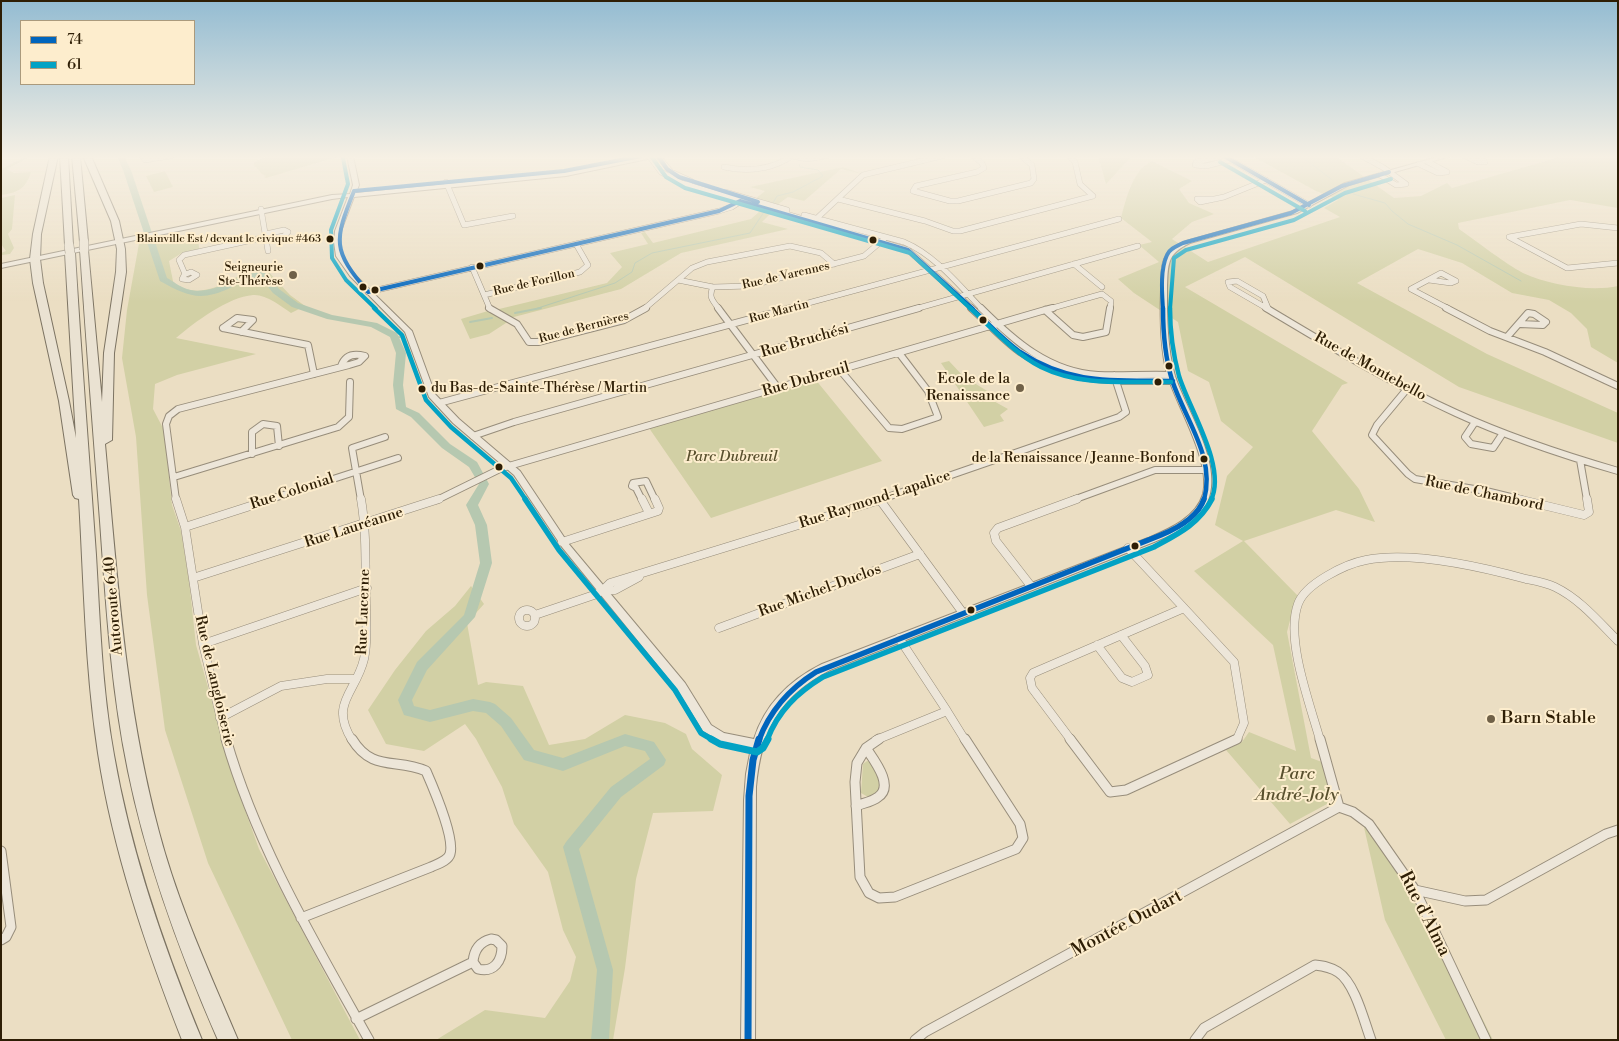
<!DOCTYPE html>
<html>
<head>
<meta charset="utf-8">
<style>
  body { margin:0 }
  #map { position:relative; width:1619px; height:1041px; overflow:hidden; background:#ebdec3; font-family:"Libre Bodoni",serif }
  canvas { display:block }
  .frame { position:absolute; inset:0; border:2px solid #2e1e05; pointer-events:none }
  .legend { position:absolute; left:20px; top:20px; width:175px; height:65px; box-sizing:border-box; background:#fdedcd; border:1px solid #aa9a7d; margin:0; padding:6px 9px; list-style:none; font-size:15px; color:#2e1e05 }
  .legend li { display:flex; align-items:center; gap:10px; height:25px }
  .legend b { width:25px; border:1px solid #aa9a7d }
</style>
</head>
<body>
<div id="map">
<canvas width="1619" height="1041"></canvas>
<div class="frame"></div>
<ul class="legend">
<li><b style="height:6px;background:#0065bd"></b>74</li>
<li><b style="height:6px;background:#02a2c4"></b>61</li>
</ul>
</div>
<script>
const g = document.querySelector('canvas').getContext('2d');
g.lineJoin = 'round';
function paint(path, color) {
  g.fillStyle = color;
  g.fill(path, 'evenodd');
}
function stroke(path, color, width, dash) {
  g.strokeStyle = color;
  g.lineWidth = width;
  g.lineCap = dash ? 'butt' : 'round';
  g.setLineDash(dash || []);
  g.stroke(path);
}
function drawText(font, color, halo, rows, align = 'center') {
  g.font = font + ' "Libre Bodoni",serif';
  g.lineWidth = 4;
  g.setLineDash([]);
  g.textBaseline = 'middle';
  g.strokeStyle = halo;
  g.fillStyle = color;
  for (const [text, x, y, turn = 0] of rows) {
    g.save();
    g.translate(x, y);
    g.rotate((+turn || 0) * Math.PI / 180);
    g.textAlign = isNaN(turn) ? turn : align;
    if (halo) g.strokeText(text, 0, 0);
    g.fillText(text, 0, 0);
    g.restore();
  }
}
const green = new Path2D(`
  M27,156H32L7,169L14,173L31,172C26,189 17,193 1,195V169Z
  M269,156H336L337,157L266,178L264,177L266,176L262,174L253,164L258,160Z
  M1098,156H1132L1106,184Z
  M1252,156H1335L1394,198L1421,196L1447,183L1452,188L1563,156H1618V208L1570,200L1458,223L1459,229C1478,242 1504,263 1523,273C1549,285 1591,292 1618,286V363L1591,347L1587,329L1571,313L1549,300L1512,293L1462,263L1418,249L1357,283L1487,354L1618,413V443L1459,387L1245,257L1185,287L1348,383L1342,385L1312,431L1359,489L1375,522L1336,510L1244,541L1298,596L1295,601L1287,632L1311,758L1322,762L1331,796L1327,804L1290,824L1226,750L1242,742L1249,732L1296,751L1273,645L1194,571L1243,541L1215,525L1227,476L1253,447L1221,421L1209,382L1188,371L1178,322L1134,293L1118,279L1159,262L1139,245L1152,242L1121,218C1126,199 1133,169 1152,161L1192,181L1179,189L1189,203L1214,214L1192,222L1172,239L1208,262L1340,217L1324,208L1338,200L1316,191Z
  M843,167L866,175L841,169L804,201L788,197L777,205L755,199L765,191L750,187Z
  M165,171L173,187L154,192L146,176Z
  M15,195L12,229L8,234L14,248L10,254L2,255L1,253L6,251L1,244V198Z
  M761,210L771,213L762,222L788,229L681,253L621,289L510,318L495,310L607,283L622,267L610,253L648,244L641,233L645,232L653,243L751,219Z
  M160,234L164,243L198,236L199,249L182,253L169,261L174,286C184,289 194,292 204,290C227,287 243,268 266,269L290,295L305,306L291,313C281,306 266,294 253,295C228,297 195,322 176,338L256,354L177,375L155,384L153,409L164,430L172,505L181,531L189,581L196,645L235,782L259,849L360,1040H292L208,863L165,730L147,595L136,437L122,358L127,310L140,238Z
  M488,311L509,321L489,334L470,339L461,319Z
  M949,361L963,376L992,394L990,399L1008,409L1000,415L1004,421L984,427L941,363Z
  M815,379L882,461L711,518L649,428Z
  M471,586L484,604L467,623L478,685L486,682L523,686L549,745L585,739L625,715L665,723L686,734L692,749L722,775L713,811L653,813L636,879L625,968L613,1040H436L485,1010L545,1018L570,981L576,957L563,930L548,872L514,824L502,787L476,739L465,724L424,751L386,744L368,710L395,670L426,631L455,606Z
  M867,761L871,762L881,781L879,792L868,797L861,793L863,764Z
  M1361,814L1379,828L1418,889L1493,1040H1446L1385,920Z`);
const streamFar1 = new Path2D(`
  M1301,156L1331,179
  M1353,194L1385,203L1392,211L1408,224L1457,245L1521,281
  M773,203L777,196L793,192L823,176L818,170L800,167L799,164
  M535,309L615,283L632,272L635,263L652,253L750,233L764,212`);
const stream = new Path2D(`
  M515,313L541,308
  M470,322L492,318
  M395,338L400,337`);
const river = new Path2D(`
  M117,156H124L131,170L167,278C173,281 180,287 187,289C211,297 238,275 262,271L265,272L279,289L298,303L332,315L377,323L397,333L406,353L403,385L406,407L419,413L450,444L477,462L489,484L478,505L487,525L492,563L475,617L427,670L412,700L414,706L430,710L473,699L490,702L495,704L511,718L534,750L563,758L625,734L654,742L666,760L664,765L621,797L579,849L613,970L609,1040H591L597,970L563,847L566,842L611,787L650,759L645,751L625,746L563,771L524,760L501,726L486,713L473,711L430,722L404,715L398,700L417,662L464,615L480,563L475,525L466,505L479,484L469,467L442,448L411,417L396,409L393,385L396,353L390,337L371,327L327,319L292,307L273,293L260,277C249,278 240,283 230,288C200,302 187,296 160,281L123,170Z`);
const minorFar3 = new Path2D(`
  M142,156L145,160L171,156
  M649,156L661,172L681,183L908,250L973,309
  M658,156L671,172L691,181
  M792,156L807,159L826,156
  M973,156L982,163L984,168L977,172L916,186L913,191L950,201H958L1031,183L1034,179L1032,165L1021,156
  M1069,156L1075,162L1080,184L1093,196
  M1223,156L1196,162L1195,165L1206,166L1230,160
  M1224,156L1309,205
  M1362,156L1384,168L1406,184L1396,185L1380,175
  M1465,156L1478,162H1485L1478,156
  M1419,164L1438,173L1447,172L1428,162
  M724,167C748,172 771,170 792,156
  M446,182L464,225L513,216
  M725,192L787,210
  M838,199L925,221L953,231H960L1093,196
  M1216,199H1197L1200,202L1224,197L1266,180
  M261,209L268,251
  M804,215L904,242C935,255 959,285 982,309
  M815,220L863,175L942,156
  M1618,228L1581,224L1509,237L1567,268L1618,263
  M266,234L284,230L288,232L284,236L267,239
  M1074,264L1102,287
  M472,267L490,309
  M191,272L197,275L189,280L182,279L184,275Z
  M185,274L179,260L184,255L266,237
  M678,280L713,287L749,286L864,256L884,239
  M1429,280L1451,283L1456,281L1441,273L1411,289L1449,309
  M713,287C708,297 713,301 719,309
  M368,292L719,211L732,207L743,200
  M484,295L580,272L588,265L576,244
  M644,309L692,268L707,262L790,246L821,253L834,264
  M786,309L1119,219
  M915,309L1138,246
  M1049,309L1102,294L1111,301L1110,309
  M1268,309L1230,287L1228,282L1237,281L1263,296L1268,308`);
const minorFar2 = new Path2D(`
  M489,308L517,324L529,342H538L624,320L646,308
  M718,308L778,388
  M971,308C987,322 1003,340 1020,352C1072,386 1115,380 1173,381
  M981,308C1014,341 1049,372 1098,375C1122,376 1147,374 1171,375
  M1266,308C1328,345 1390,383 1456,413C1508,437 1563,455 1618,471
  M1446,308L1490,331L1545,352L1618,386
  M1045,310L1073,335L1083,337L1106,332L1110,308
  M1045,310L1053,308
  M223,328L308,345L314,374
  M223,328L237,318L253,320L241,332
  M1507,337L1528,313L1534,314L1546,322L1543,325L1520,324
  M840,370L889,428L902,429L938,417L928,391L899,353
  M1407,389L1377,425L1372,435L1408,474L1415,479L1486,491L1523,500
  M439,403L791,308
  M1475,422L1465,437L1471,444L1493,448L1503,433
  M473,436L514,422L919,308
  M252,454V432L263,424L277,426L279,446
  M1580,460L1587,500
  M174,477L338,427L349,417L350,382
  M176,500L166,424L169,416L178,409L349,365L359,362L365,356C354,353 345,355 341,366
  M268,500L398,458
  M361,500L352,448L385,437
  M437,500L502,468L1045,310
  M642,500L636,488L632,486L633,483L646,481L655,500
  M879,500L1119,417L1126,412L1114,375
  M1073,500L1155,470H1207`);
const minorFar1 = new Path2D(`
  M176,499L185,527L203,644L226,740
  M642,499L649,513
  M1518,499L1584,515L1589,512L1587,499
  M880,500L963,613
  M185,527L272,499
  M562,542L658,511L659,508L655,499
  M1128,548L1184,608
  M193,578L439,499
  M1031,586L996,541L994,533L998,528L1077,499
  M602,591L615,590L639,577
  M1184,608L1234,662L1244,723L1237,739L1234,740
  M519 618a8 8 0 1 1 16 0a8 8 0 1 1-16 0Z
  M535,615L594,595L602,591L610,583L883,499
  M719,628L920,554
  M899,638L947,711
  M203,644L367,588
  M1097,645L1122,678L1132,682L1148,675L1145,666L1121,635
  M947,711L965,740
  M220,718L281,686L327,679H355
  M352,740C329,703 356,693 364,659C368,642 366,623 366,606C365,570 367,534 361,499
  M876,740L947,711
  M1071,740L1032,688L1030,678L1033,673L1184,608
  M1320,740C1310,704 1285,639 1298,604C1305,584 1345,564 1366,560C1411,551 1482,567 1526,579C1536,581 1547,583 1555,587C1580,599 1599,622 1618,641`);
const minor = new Path2D(`
  M226,739C257,847 315,943 369,1040
  M879,739L866,748L857,763L855,782L860,877L869,893L879,898L895,897L1016,849L1023,838L1020,824L965,739
  M1070,739L1110,792L1126,790L1237,739
  M1320,739L1339,807
  M856,806C863,803 872,802 878,797C895,786 873,759 866,748
  M1339,807L1353,812L1369,824L1415,890L1486,1040
  M1,851L11,927L6,937L1,940
  M1415,890L1465,901L1486,900L1606,834L1618,830
  M301,918L431,867C437,864 448,861 450,854C455,838 433,787 426,771C396,758 372,772 352,739
  M491,939L496,940L502,946C502,961 494,973 478,969L473,962C474,950 479,942 491,939Z
  M356,1019L473,962
  M915,1040L925,1032L1339,807
  M1195,1040L1204,1028L1315,965C1323,966 1331,967 1338,972C1355,983 1364,1021 1371,1040`);
const tertiary = new Path2D(`
  M347,156H353L359,185L356,193L566,172L650,156H662L566,176L354,197L341,231L340,242L342,256L354,274L412,331L435,394L459,419L520,471L568,543L685,683L711,725L724,733L754,739C765,704 790,680 822,664L1148,538C1169,529 1196,518 1203,494C1211,460 1177,407 1167,374C1160,347 1160,318 1161,290C1161,265 1160,251 1186,241L1293,211L1345,183L1441,156H1451L1349,185L1297,213L1190,243C1166,254 1168,265 1167,289C1167,318 1167,348 1175,376C1189,418 1237,483 1194,520C1183,530 1168,536 1154,542L830,670C779,696 761,731 756,787L755,1040H741L744,800L746,774L751,748L722,742L703,731L677,689L562,547L514,475L453,423L429,397L405,332L350,276L336,256L334,242L335,231L348,197L332,199L1,268V264L332,195L350,194L353,185Z`);
const motorway = new Path2D(`
  M50,156H58L41,234L40,259L43,283L69,401L76,438L65,253L70,250L75,253C81,354 89,454 96,555C100,622 102,689 114,755C131,853 164,948 202,1040H182C146,947 113,852 98,753C85,669 84,584 79,499L75,498L73,495L59,401L33,283L30,259L33,234Z
  M60,156H68L73,245L69,248L65,245Z
  M72,156H80L88,242L84,245L80,242Z
  M83,156H91L119,221L125,249L126,272L114,353L112,440L105,444C117,574 125,705 159,832C178,904 209,971 238,1040H218C180,953 147,864 128,771C111,689 106,605 100,521C93,431 86,340 80,250L84,247L88,250L102,402L104,353L116,272L117,249L111,221Z`);
const motorwayBridge = new Path2D(`
  M84,242V250
  M69,245L70,253`);
const bus1Far3 = new Path2D(`
  M641,156L564,171L354,191C334,241 332,250 368,292L719,211L740,201L908,250L973,309
  M658,156L667,169L679,177L758,202
  M1224,156L1309,205
  M1163,309C1162,293 1160,270 1167,255C1169,249 1177,246 1183,243L1291,213L1342,186L1389,172`);
const bus1Far2 = new Path2D(`
  M971,308C987,322 1003,340 1020,352C1072,386 1115,380 1173,381
  M1163,308C1163,332 1165,357 1172,380C1185,420 1216,457 1204,500`);
const bus1Far1 = new Path2D(`
  M759,740C770,710 789,689 816,672L1161,535C1178,528 1198,517 1204,499`);
const bus1 = new Path2D(`
  M748,1040L749,796L753,760L759,739`);
const bus2Far3 = new Path2D(`
  M651,156L666,177L685,188L910,253L971,309
  M343,158L348,184L331,230L332,258L346,280L376,309
  M1220,162L1305,211
  M1170,309L1174,258L1186,250L1294,220L1345,193L1391,179`);
const bus2Far2 = new Path2D(`
  M374,308L402,335L426,400L451,427L511,478L526,500
  M970,308C992,328 1014,353 1041,367C1081,387 1128,381 1171,382
  M1170,308C1170,331 1173,354 1179,376C1189,409 1227,467 1211,500`);
const bus2Far1 = new Path2D(`
  M525,499L559,550L675,690L701,733L713,740
  M767,740C778,711 797,693 823,677L1154,547C1178,534 1199,524 1212,499`);
const bus2 = new Path2D(`
  M711,739L720,744L757,752L763,748L768,739`);
const markers = [
  [330,239,4.5,"#2e1e05"],
  [873,240,4.5,"#2e1e05"],
  [480,266,4.5,"#2e1e05"],
  [293,275,5,"#706148"],
  [363,287,4.5,"#2e1e05"],
  [375,290,4.5,"#2e1e05"],
  [983,320,4.5,"#2e1e05"],
  [1169,366,4.5,"#2e1e05"],
  [1158,382,4.5,"#2e1e05"],
  [1020,388,5,"#706148"],
  [422,389,4.5,"#2e1e05"],
  [1204,459,4.5,"#2e1e05"],
  [499,467,4.5,"#2e1e05"],
  [1135,546,4.5,"#2e1e05"],
  [971,610,4.5,"#2e1e05"],
  [1491,719,5,"#706148"]
];
const farBusnames = [
  ["Blainville Est / devant le civique #463",321,239]
];
const farPoinames = [
  ["Seigneurie",283,268],
  ["Ste-Thérèse",283,282]
];
const farStreetnames = [
  ["Rue de Varennes",786,276,-13],
  ["Rue de Forillon",534,283,-13],
  ["Rue Martin",779,312,-15],
  ["Rue de Bernières",584,328,-15]
];
const busNames = [
  ["du Bas-de-Sainte-Thérèse / Martin",431,389],
  ["de la Renaissance / Jeanne-Bonfond",1195,459,"right"]
];
const streetNames = [
  ["Rue Bruchési",805,341,-16],
  ["Rue de Montebello",1370,367,29],
  ["Rue Dubreuil",806,380,-16],
  ["Rue Colonial",292,492,-18],
  ["Rue de Chambord",1484,494,12],
  ["Rue Raymond-Lapalice",875,500,-18],
  ["Rue Lauréanne",354,528,-18],
  ["Rue Michel-Duclos",820,591,-20],
  ["Autoroute 640",114,606,-95],
  ["Rue Lucerne",364,612,-88],
  ["Rue de Langloiserie",214,681,77]
];
const poiNames = [
  ["Ecole de la",1010,379],
  ["Renaissance",1010,396]
];
const parkNames = [
  ["Parc Dubreuil",732,457]
];
const nearPoinames = [
  ["Barn Stable",1501,719]
];
const nearParknames = [
  ["Parc",1297,775],
  ["André-Joly",1297,796]
];
const nearStreetnames = [
  ["Rue d'Alma",1424,914,63],
  ["Montée Oudart",1127,924,-28]
];
paint(green, '#d2d0a5');
stroke(streamFar1, '#b6c8b0', 1);
stroke(stream, '#b6c8b0', 2);
paint(river, '#b6c8b0');
stroke(minorFar3, '#978d7b', 6);
stroke(minorFar2, '#978d7b', 8);
stroke(minorFar1, '#978d7b', 9);
stroke(minor, '#978d7b', 11);
stroke(tertiary, '#978d7b', 2);
stroke(motorway, '#7c7362', 2);
stroke(minorFar3, '#ede6d9', 5);
stroke(minorFar2, '#ede6d9', 6);
stroke(minorFar1, '#ede6d9', 8);
stroke(minor, '#ede6d9', 9);
paint(tertiary, '#ede6d9');
paint(motorway, '#eae2d2');
stroke(motorwayBridge, '#7c7362', 10, []);
stroke(motorwayBridge, '#eae2d2', 9);
stroke(bus1Far3, '#0065bd', 4);
stroke(bus1Far2, '#0065bd', 4.5);
stroke(bus1Far1, '#0065bd', 5.5);
stroke(bus1, '#0065bd', 7);
stroke(bus2Far3, '#02a2c4', 4);
stroke(bus2Far2, '#02a2c4', 4.5);
stroke(bus2Far1, '#02a2c4', 5.5);
stroke(bus2, '#02a2c4', 7);
const sky = g.createLinearGradient(0, 0, 0, 302);
sky.addColorStop(0, '#94bcd2');
sky.addColorStop(0.52, '#f6f0e4');
sky.addColorStop(1, '#f6f0e400');
g.fillStyle = sky;
g.fillRect(0, 0, 1619, 302);
for (const [x, y, r, color] of markers) {
  const dot = new Path2D();
  dot.arc(x, y, r, 0, 2 * Math.PI);
  g.fillStyle = color;
  g.fill(dot);
  stroke(dot, '#fdedcd', 2);
}
drawText('11px', '#2e1e05', '#fdedcd', farBusnames, 'right');
drawText('12px', '#2e1e05', '#fdedcd', farPoinames, 'right');
drawText('12px', '#2e1e05', '#fdedcd', farStreetnames);
drawText('14px', '#2e1e05', '#fdedcd', busNames, 'left');
drawText('15px', '#2e1e05', '#fdedcd', streetNames);
drawText('15px', '#2e1e05', '#fdedcd', poiNames, 'right');
drawText('italic 15px', '#59502e', '#fdedcd', parkNames);
drawText('18px', '#2e1e05', '#fdedcd', nearPoinames, 'left');
drawText('italic 18px', '#59502e', '#fdedcd', nearParknames);
drawText('18px', '#2e1e05', '#fdedcd', nearStreetnames);
</script>
</body>
</html>
